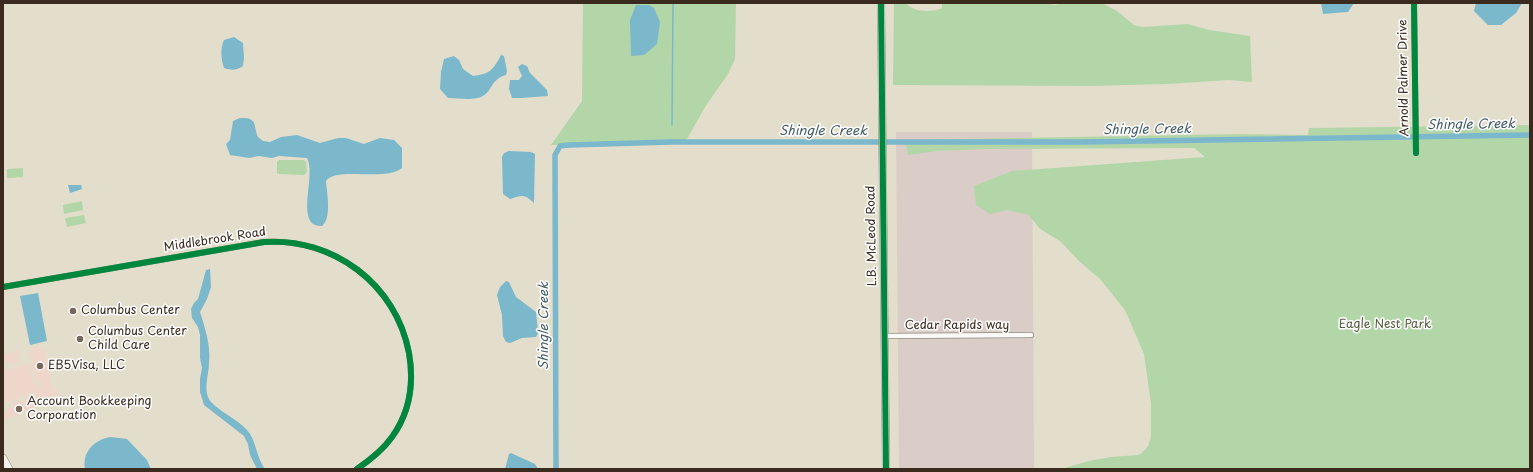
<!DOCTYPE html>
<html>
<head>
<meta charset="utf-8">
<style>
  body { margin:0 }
  #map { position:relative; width:1533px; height:472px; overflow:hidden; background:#e3ddcc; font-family:"Playpen Sans",sans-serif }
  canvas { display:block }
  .frame { position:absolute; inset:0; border:4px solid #3b2a1e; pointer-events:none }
</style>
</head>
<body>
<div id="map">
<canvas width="1533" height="472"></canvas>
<div class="frame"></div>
</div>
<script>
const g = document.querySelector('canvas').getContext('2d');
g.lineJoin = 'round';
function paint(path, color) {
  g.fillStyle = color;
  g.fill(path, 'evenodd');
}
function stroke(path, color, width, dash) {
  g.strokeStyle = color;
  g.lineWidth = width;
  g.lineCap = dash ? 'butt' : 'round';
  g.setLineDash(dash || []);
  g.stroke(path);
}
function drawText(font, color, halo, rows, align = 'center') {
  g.font = font + ' "Playpen Sans",sans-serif';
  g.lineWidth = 3;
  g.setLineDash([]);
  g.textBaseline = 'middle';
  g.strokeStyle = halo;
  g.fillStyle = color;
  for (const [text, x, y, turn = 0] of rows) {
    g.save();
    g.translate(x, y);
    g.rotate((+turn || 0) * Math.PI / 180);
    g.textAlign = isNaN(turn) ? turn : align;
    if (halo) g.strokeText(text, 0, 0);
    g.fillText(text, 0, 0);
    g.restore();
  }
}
const built = new Path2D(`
  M42,346V349L45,348L51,385H53L57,395L52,399L49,395L40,402L30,389L31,393L3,404V368L6,367L8,371L28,363L34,383L37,388L40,387L39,382H37L35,379H34V371H32V367L33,365H31V362L32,360V357H30L29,354L31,353V351L33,350L32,347Z
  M18,351L19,362L12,365V363L9,364L8,362L5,363V365H3V354Z
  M30,395V396L34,395L38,405L4,421L3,410L5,411H7L6,409L10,407L11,409V407L15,405L14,404L20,401L21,403L24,401V400L27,398L26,396Z`);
const industrial = new Path2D(`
  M896,132H1032L1034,469H899Z`);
const green = new Path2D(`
  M583,3H736L735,59L728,74L705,107L686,141L551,145L582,101Z
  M894,3H906C912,12 932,13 942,8V3H1042L1056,5L1060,3H1102L1117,11L1134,25L1143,27L1188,24L1209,30L1250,36L1252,82L1229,80L1168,84L1090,86L893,85Z
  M1530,125V469H1061L1089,461L1111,457L1138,455L1142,453L1148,446L1151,437V404L1144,354L1125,310L1100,279L1079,261L1060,241L1040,229L1029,215L1007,210L990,214L976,205L974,186L1012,171L1205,157L1194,148L984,149L938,151L908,155L905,140L1239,134L1308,135L1309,128Z
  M279,160H304L306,162L307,172L304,175L279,174L277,173V162Z
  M23,168V177L7,178V169Z
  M82,201L83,210L64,214L63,205Z
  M84,215L86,223L67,227L65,218Z`);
const water = new Path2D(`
  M1321,3H1354L1348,12L1323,14Z
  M1476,3H1522L1516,13L1501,25H1488L1474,11Z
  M636,5H649L654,8L660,22L657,44L644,55L631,56L630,20Z
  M234,37L243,43L244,58L243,66C236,71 231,70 224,68C221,59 220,48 224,40Z
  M501,55L504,56L507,71L506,75C491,79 493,90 483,96C474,101 459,98 448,98L440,89L441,72L444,59L454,56L459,60L463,69L473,76C490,74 493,70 501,55Z
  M522,64L527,66L530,73L547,90L548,96L521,98H512L509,89L510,80H519L522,76L518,67Z
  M240,118C258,117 253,125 258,137L263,141L270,142L281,137L297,135L320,143L338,138H346L364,144L380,138L394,140L402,148V168C385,182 336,166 326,181C327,193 332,218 322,226C318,226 313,225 311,222C301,208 315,173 307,158L279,156L272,158L259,156L249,158L230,155L226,144L230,140L233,121Z
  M509,151L531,152L535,154L534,203C524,194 523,195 510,199L503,194L502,157L504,153Z
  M68,185H81L82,189L70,193Z
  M210,269L211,287L207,299L200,312C205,328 211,346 209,363C209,373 204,387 208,397C212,408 238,419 247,430C256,439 256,457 265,469H257L250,455L248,444L244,436L204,405L200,392V379L202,368L200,358V335L198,327L192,318L191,309L194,303L198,299L206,270Z
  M506,281L509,282L516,297L536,312L538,333L536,337L522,338L510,343L506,342L503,336L502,315L497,295L500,287Z
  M38,293L47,341L30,345L20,296Z
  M110,437L127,439L147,460L151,469H85C82,452 94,440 110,437Z
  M511,453L535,464L538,469H505L509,454Z`);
const stream = new Path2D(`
  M672,125L673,3`);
const canal = new Path2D(`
  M556,469L555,155L560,146L569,145L671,142H1082L1530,135`);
const street = new Path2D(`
  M1414,3L1416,153
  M3,287L264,242C333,237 396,284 409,353C414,382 410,412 392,437C383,450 370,460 357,469
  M884,336L1031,335`);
const secondary = new Path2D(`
  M881,3L886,469
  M3,458L9,469`);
const cycleway = new Path2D(`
  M881,3L886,469
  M1414,3L1416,153
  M3,287L264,242C333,237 396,284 409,353C414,382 410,412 392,437C383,450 370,460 357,469`);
const markers = [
  [73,311,4,"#76695b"],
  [80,339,4,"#76695b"],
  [40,366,4,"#76695b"],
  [19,409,4,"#76695b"]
];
const streetNames = [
  ["Arnold Palmer Drive",1404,78,-91],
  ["L.B. McLeod Road",872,236,-91],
  ["Middlebrook Road",215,240,-9],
  ["Cedar Rapids way",957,326]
];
const poiNames = [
  ["Columbus Center",81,311],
  ["Columbus Center",88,332],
  ["Child Care",88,346],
  ["EB5Visa, LLC",48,366],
  ["Account Bookkeeping",27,402],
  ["Corporation",27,416]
];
const parkNames = [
  ["Eagle Nest Park",1385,325]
];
const waterNames = [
  ["Shingle Creek",1471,125,-1],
  ["Shingle Creek",1147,130,-1],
  ["Shingle Creek",823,131],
  ["Shingle Creek",544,326,-90]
];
paint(built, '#eed6cb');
paint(industrial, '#daccc6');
paint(green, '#b3d6a8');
paint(water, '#7bb8cc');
stroke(stream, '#7bb8cc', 1.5);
stroke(canal, '#7bb8cc', 5.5);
stroke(street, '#908a80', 6);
stroke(secondary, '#908a80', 8);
stroke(street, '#fbfaf7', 4.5);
stroke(secondary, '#f4f1ec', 7);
stroke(cycleway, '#00873e', 6);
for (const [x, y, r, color] of markers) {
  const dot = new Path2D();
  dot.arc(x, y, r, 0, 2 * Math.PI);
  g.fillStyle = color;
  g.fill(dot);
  stroke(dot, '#fff', 1.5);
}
drawText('12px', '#3b2a1e', '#fff', streetNames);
drawText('12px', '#3b2a1e', '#fff', poiNames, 'left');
drawText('12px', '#535c3e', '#fff', parkNames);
drawText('italic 13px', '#435c64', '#fff', waterNames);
</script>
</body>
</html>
